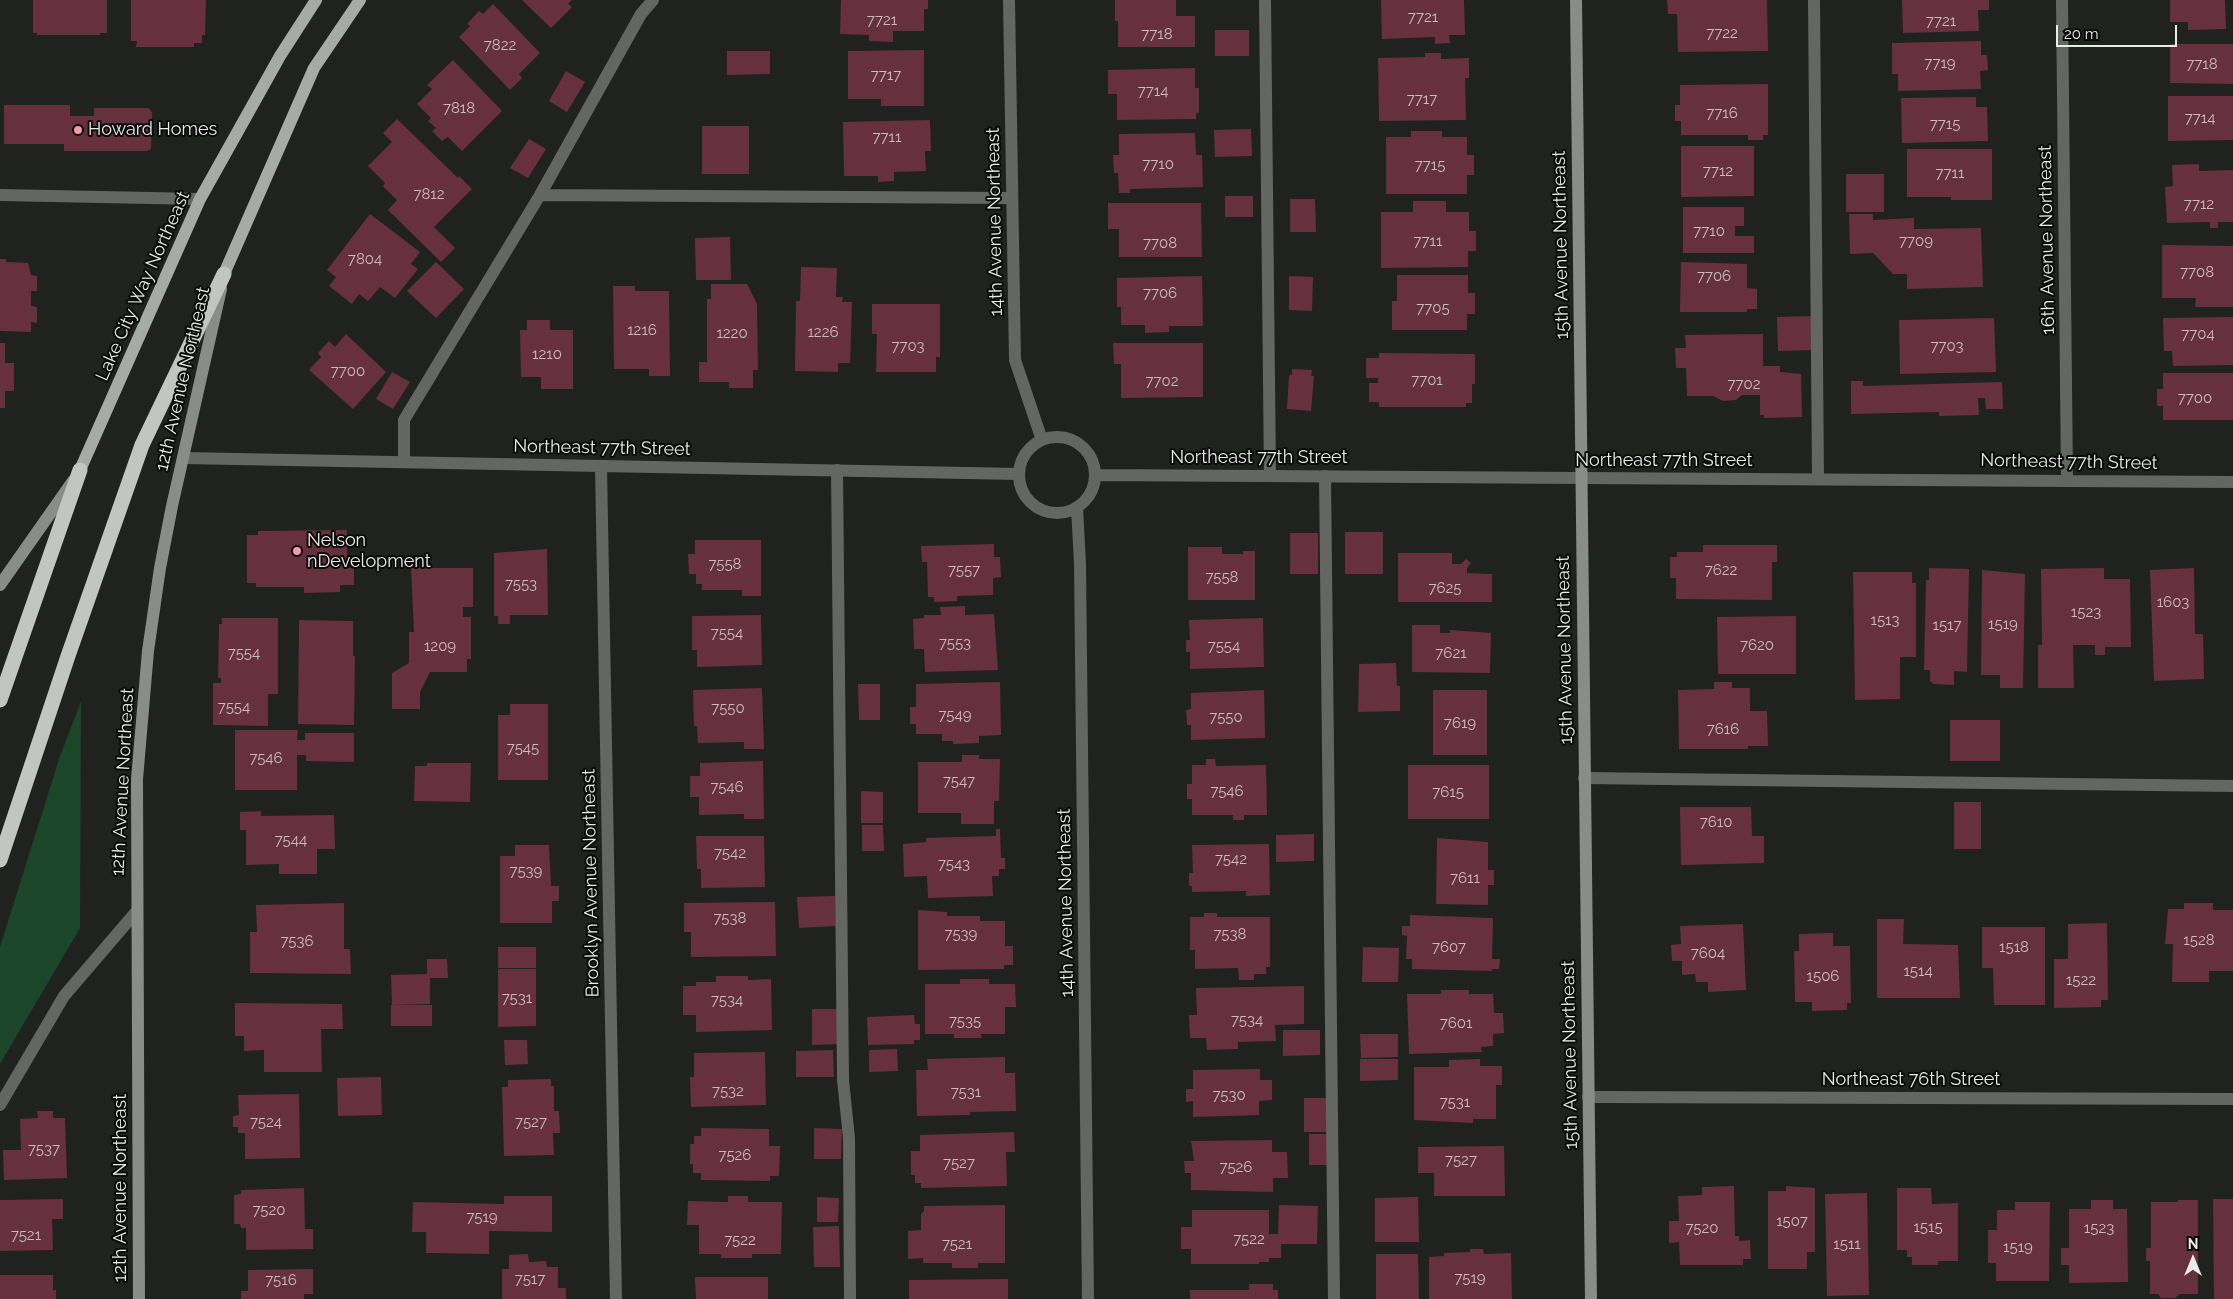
<!DOCTYPE html>
<html>
<head>
<meta charset="utf-8">
<style>
  body { margin:0 }
  #map { position:relative; width:2233px; height:1299px; overflow:hidden; background:#1f221f; font-family:Raleway,sans-serif }
  canvas { display:block }
  .north { position:absolute; left:2168px; top:1234px; width:50px; height:50px; -webkit-text-stroke:4px #0a0b0a; paint-order:stroke; rotate:0deg; font-size:14px; font-weight:700; line-height:20px; text-align:center; color:#e8ebe8 }
  .north::after { content:''; display:block; margin:auto; width:18px; height:22px; background:#e8ebe8; clip-path:polygon(50% 0,100% 100%,50% 72%,0 100%) }
  .scale { position:absolute; left:2056px; top:25px; width:121px; height:22px; box-sizing:border-box; border:2px solid #e8ebe8; border-top:0; padding-left:6px; font-size:15px; line-height:18px; white-space:nowrap; color:#e8ebe8; -webkit-text-stroke:4px #0a0b0a; paint-order:stroke }
</style>
</head>
<body>
<div id="map">
<canvas width="2233" height="1299"></canvas>
<div class="north">N</div>
<div class="scale">20 m</div>
</div>
<script>
const g = document.querySelector('canvas').getContext('2d');
g.lineJoin = 'round';
function paint(path, color) {
  g.fillStyle = color;
  g.fill(path, 'evenodd');
}
function stroke(path, color, width, dash) {
  g.strokeStyle = color;
  g.lineWidth = width;
  g.lineCap = dash ? 'butt' : 'round';
  g.setLineDash(dash || []);
  g.stroke(path);
}
function drawText(font, color, halo, rows, align = 'center') {
  g.font = font + ' Raleway,sans-serif';
  g.lineWidth = 4;
  g.setLineDash([]);
  g.textBaseline = 'middle';
  g.strokeStyle = halo;
  g.fillStyle = color;
  for (const [text, x, y, turn = 0] of rows) {
    g.save();
    g.translate(x, y);
    g.rotate((+turn || 0) * Math.PI / 180);
    g.textAlign = isNaN(turn) ? turn : align;
    if (halo) g.strokeText(text, 0, 0);
    g.fillText(text, 0, 0);
    g.restore();
  }
}
const green = new Path2D(`
  M81,701L80,928L0,1064V947L59,759Z`);
const building = new Path2D(`
  M33,0H107V33H100V35H37V33H33Z
  M131,0H206L205,35H202V43H194V47H136L137,41H131Z
  M522,0H572L568,4L572,7L551,28Z
  M841,0H928V9H924V31H893V42L869,41V35L840,34Z
  M1115,0H1176V16H1195V47H1118V21H1115Z
  M1381,0H1464L1465,35H1449L1450,43L1435,44V37L1382,39Z
  M1667,0H1767L1768,51L1678,52L1677,14H1668Z
  M1902,0H1989V10H1978L1979,31L1903,33Z
  M2170,0H2225L2226,29L2188,30V22H2170Z
  M493,4L540,53L519,74L522,78L510,90L459,37L470,26L467,24L479,11L483,14Z
  M1215,30H1249V56H1215Z
  M1981,41V55H1987L1988,70L1980,71L1981,89L1898,91V74H1892V43Z
  M2170,44H2233V84L2170,83Z
  M924,50V106H881V99H848V51Z
  M727,51H770V74L727,75Z
  M1425,53H1441V59L1469,58V78H1465L1466,120L1379,121L1378,58L1425,57Z
  M453,60L502,111L462,151L448,137L442,141L432,131L436,128L428,121L431,118L417,104L432,89L427,85Z
  M1195,68V88H1199V113H1196V119L1117,120V94H1108V70Z
  M566,71L585,82L567,112L549,101Z
  M1768,84V135H1763V140H1748V135H1681V121H1675V105H1680V85Z
  M2168,96H2233V140L2168,141Z
  M1976,97V107H1987L1988,141L1902,143L1901,98Z
  M4,105H70V116H94V108H148L152,112L151,149L147,151H64V144H4Z
  M397,119L458,178L459,176L472,189L434,227L455,248L441,262L388,210L397,200L383,186L385,183L368,166L392,142L383,133Z
  M930,120L931,151H925L926,171L894,172V181L878,182V176H844L843,122Z
  M702,126H749V174H702Z
  M1251,129L1252,156L1215,157L1214,130Z
  M1411,131H1442V137H1467V155H1474V175H1467V194H1386V137H1411Z
  M1195,133L1196,155H1202L1203,187L1130,189V193H1119L1118,173H1114L1113,155H1119V134Z
  M529,139L546,149L528,178L510,168Z
  M1681,146H1754V196L1681,197Z
  M1907,149H1992V200H1951V197H1907Z
  M2199,164V171L2233,170V222H2218V228H2210V222L2167,223L2165,187L2173,186L2172,165Z
  M1846,174H1884V212H1846Z
  M1225,196H1253V217H1225Z
  M1290,199H1315L1316,232H1290Z
  M1413,201H1446V212H1469V231H1476V251H1468V267L1381,268V212H1413Z
  M1108,203H1201L1202,257H1119V229H1108Z
  M1683,207H1744V226H1735V236H1754V253H1683Z
  M370,214L420,252L411,264L418,269L395,298L380,287L368,301L359,294L352,304L329,286L336,277L327,270Z
  M1849,214H1873V220L1914,218V229L1981,228L1983,287L1907,289V274H1893L1873,253L1850,254Z
  M730,237L731,280H696L695,238Z
  M2162,245L2233,246V307H2195L2196,298H2162Z
  M0,259H6V262L28,263L31,275L37,276V291H31V306L37,307V323L31,322V332L0,331Z
  M436,262L464,289L436,318L407,291Z
  M1681,262L1747,264V288L1757,289V309H1747V312H1680Z
  M801,267L837,268L836,297H843L842,302H852L850,363H838V372L795,371L796,301H800Z
  M1397,275H1468V293H1475V314H1467V330H1392V301H1397Z
  M1202,276L1203,326H1169V332L1145,333V325H1121V307H1117V278Z
  M1289,276L1313,277L1312,311L1289,310Z
  M711,284H747L757,304L758,370H753V388H729V382H699V362H707V299H711Z
  M613,286H635V291H669L670,376H649V369H614Z
  M872,304H940V357H936V372H876L877,334H872Z
  M1815,316V350L1778,351L1777,317Z
  M2233,317V365L2173,366L2172,351H2164L2163,318Z
  M1994,318L1996,372L1900,374L1899,320Z
  M527,320H550V330H573V389H541V377H521L520,330H527Z
  M346,334L386,372L353,409L309,370L321,357L318,353L329,341L335,347Z
  M1763,334V366H1780V372L1801,374L1802,417L1764,418V415H1760V395H1742L1736,400L1723,401L1713,396H1687L1686,368H1676L1675,348H1686L1685,335Z
  M0,343H5V363H14V391H5V408H0Z
  M1113,343H1203V397L1121,398V364H1114Z
  M1379,353L1475,354V384H1472V403H1466V407H1379V402H1369V383H1378V378H1366V358H1379Z
  M1292,369L1312,370L1311,376H1314L1311,411L1287,409L1289,375H1292Z
  M392,372L410,382L393,409L376,399Z
  M2163,373H2233V420H2163V406H2157V389H2163Z
  M1851,381H1863V386L2002,382L2003,409H1986L1985,398H1978L1979,415L1939,416V412L1851,414Z
  M347,530V568H354V585H340V592L304,593V587H256V583H247V535H258V531Z
  M1345,532H1383V574H1345Z
  M1290,533H1318V574H1290Z
  M695,540H761V596H742V590H702V584H696V574H689L688,554H695Z
  M994,544V557H1000L1001,577L993,578V595L957,596V601L934,602V597H928L927,562H922L921,546Z
  M1703,545H1777V562H1772V600L1676,599V578H1670V557H1677V552H1703Z
  M1188,547H1222V554H1243V551H1255V600H1188Z
  M547,549L548,615H510V624H498V616H494V553Z
  M1398,553H1452V564H1461L1466,559L1471,563L1467,568V573L1492,574V602H1398Z
  M411,568H473V607H463V617H471V659H467V672H430L420,692V709H392V673L409,663V632H414Z
  M1929,568L1969,569L1967,672L1954,671V685L1934,684L1930,681V670H1924L1926,580H1929Z
  M2104,568V579H2130L2131,647H2105V655H2095V645H2073L2074,688H2038V645H2042L2041,569Z
  M2194,568L2195,634H2203L2204,679L2154,681L2150,570Z
  M1982,570L2025,574L2023,688H2000V675H1981Z
  M1853,572H1912V583H1916V657H1900V699L1855,700Z
  M965,606V615L994,614L998,670L925,672L924,649H914L913,619L924,618V615H941L940,607Z
  M761,615L762,665L697,667V650H692V616Z
  M1796,616V674H1718L1717,617Z
  M222,618H278V694H268V726L213,725V683H221V678H218L219,624H222Z
  M1263,618L1264,667L1190,669V652H1186V640H1190L1189,620Z
  M299,620L353,621V656H355L354,725L298,724Z
  M1412,625H1440V633H1450V630L1491,633L1490,673L1412,672Z
  M1396,663L1397,686H1400V711L1358,712L1359,664Z
  M1000,682L1001,735L979,736V743L953,744V741H942V734H916V724H910V707H916V684Z
  M1714,682H1732V688H1750V711H1767L1768,746H1748V749H1679L1678,690L1714,689Z
  M858,684H880V720H859Z
  M762,688L764,749H744V742L698,743L697,726H694L693,690Z
  M1264,690L1265,738L1191,740V725H1187L1186,710L1191,709V693Z
  M1433,690H1487V755H1433Z
  M510,704H548V780H498V715H510Z
  M1950,720H2000V761H1950Z
  M235,730H298L297,740H305V733H354V762L306,761V755H297V790H235Z
  M962,755H979V759H1000L999,801H994V824H961V813H918V762H962Z
  M1206,759H1215L1216,766L1266,765L1267,815H1244V820H1233V815H1192V799H1187V784H1192V765H1206Z
  M763,761L764,819H744V814L699,815V797H690V776H700V763Z
  M427,763H471L470,802L414,801L415,766H427Z
  M1408,765H1489V819H1408Z
  M861,791L883,792V823H861Z
  M1954,802H1981V849H1954Z
  M1680,807H1751L1752,836H1764V863L1681,865Z
  M261,811V816L334,815L335,849H317V874H279V864L246,865V830H240V812Z
  M862,825H883L884,851H862Z
  M996,829H1000L1001,858H1005V869H999V876H992L993,896L928,898L927,876L904,877L903,844L926,842V838L996,836Z
  M1314,834V861L1276,862V835Z
  M696,836H764L765,887L701,888V869H697Z
  M1437,838L1488,842V870H1494V885H1488V905L1436,904Z
  M1269,844L1270,895L1246,896V891L1192,892V886H1189V873H1193L1192,845Z
  M515,845H549L551,886H559V901H552V923H500V856H515Z
  M835,896L836,926L799,928L797,897Z
  M775,902L776,956L691,957V932H684V903Z
  M344,903V949H350L351,974L250,973V932H257L256,905Z
  M2184,903H2213V910H2233V971H2209V982H2172L2173,944H2165L2168,909H2184Z
  M918,910L947,912V916H980V921H1005V946H1013V965H1004V969L918,970Z
  M1204,913H1217V917H1270V967H1266V974H1254V980H1239L1238,968L1195,969V950H1190V917H1204Z
  M1410,915L1493,918L1492,959H1500L1499,969H1492V971L1412,969V959H1406L1407,936L1402,935V926H1410Z
  M1877,919H1904L1903,944L1958,945L1960,998H1877Z
  M2107,923L2108,1000H2101V1007L2054,1008V959H2068V924Z
  M1743,924L1746,990L1708,992V982H1696L1695,974L1682,975V961H1672L1671,945L1681,944L1680,926Z
  M1982,927H2045V1005H1994L1993,968H1982Z
  M1833,933V946H1850L1851,1003H1847V1010L1812,1011V1002H1795L1794,951H1799V934Z
  M498,947H536V968H498Z
  M1363,947L1399,948L1398,982H1362Z
  M427,959H447L448,978H430V1004L392,1005L391,975L427,974Z
  M498,969H536V1026L498,1027Z
  M716,976H748V980L771,979L772,1030L696,1032V1015H683V986H696V982H716Z
  M960,979H989V984H1015L1016,1007H1005V1034H981L982,1038H954V1034H925V984H960Z
  M1304,986V1024L1275,1025L1276,1041L1238,1042V1049L1207,1050L1206,1038H1190L1189,1015H1197L1196,988Z
  M1441,990H1469V994H1493L1494,1013H1503L1504,1033L1493,1034V1046L1481,1047L1482,1052L1409,1054L1407,994H1441Z
  M235,1003L342,1004L343,1029H321L322,1072H264V1050L244,1051V1036H235Z
  M391,1005H432V1026H391Z
  M812,1009H838V1044L812,1045Z
  M914,1015L915,1024H920V1040H914V1044L868,1045L867,1017Z
  M1283,1030H1320V1055L1283,1056Z
  M1360,1034H1398V1057L1361,1058Z
  M504,1040H527L528,1064L505,1065Z
  M897,1049L898,1071L869,1072V1050Z
  M833,1050L834,1077H796V1051Z
  M765,1052L766,1105L691,1107L690,1077H694V1053Z
  M1005,1057V1073H1015L1016,1111L970,1112V1115L917,1116L916,1070H928L927,1059Z
  M1360,1059H1398V1080L1360,1081Z
  M1480,1059V1066H1502V1085H1496V1119H1473V1123L1414,1120V1067H1449V1060Z
  M1260,1069V1080H1272V1100L1259,1101V1115L1193,1117V1101L1186,1102V1089H1193V1070Z
  M381,1077L382,1115L338,1116L337,1078Z
  M551,1079V1086H554V1111H559L560,1133H553L554,1155L504,1156L502,1087H508V1080Z
  M299,1094L300,1158L245,1159V1133H238V1127H233V1116L239,1115L238,1095Z
  M1304,1098H1328V1132H1304Z
  M37,1111H53V1118H65L67,1178L4,1180L3,1150H21L20,1119L38,1118Z
  M701,1128L769,1129V1146H780L779,1176H770V1181L701,1180V1173H693V1164H690V1144H694V1136H701Z
  M814,1128L842,1129L841,1159H814Z
  M1014,1132L1015,1152H1006L1007,1186L921,1188V1183H915V1175H911V1151H920V1135Z
  M1309,1134H1328V1165H1309Z
  M1272,1140V1152H1287L1288,1178H1273V1192L1191,1190V1173H1185L1184,1161H1194L1191,1141Z
  M1504,1146L1505,1196H1434V1173H1418V1147Z
  M1734,1186L1735,1236H1739V1241L1750,1240L1751,1259H1743V1265H1680L1679,1242L1669,1243V1221H1679L1678,1196L1702,1195V1187Z
  M1786,1186L1815,1188V1252H1807V1269H1768V1191H1786Z
  M304,1188L305,1229H313V1249L246,1250V1228H241L240,1224H234V1195L241,1194V1190Z
  M1897,1188H1931L1932,1204L1958,1203V1261H1938V1265H1912V1257H1907V1250H1897Z
  M1867,1193L1869,1295L1827,1296L1825,1194Z
  M504,1196H552V1232L489,1231V1254L426,1253V1232H412L413,1202L504,1204Z
  M728,1196H748V1202H782L781,1254H752V1258H721V1254H699V1225H687L688,1201L728,1202Z
  M817,1197L839,1198L838,1222H817Z
  M1418,1197L1419,1242H1375V1198Z
  M63,1199V1219H52L53,1250L0,1251V1200Z
  M2213,1199H2233V1299H2214Z
  M2091,1200H2113V1209H2127L2128,1282L2069,1283V1265H2061V1248H2069V1209H2091Z
  M2178,1200H2198V1294H2180L2175,1298H2161L2158,1294H2150V1261H2146V1248H2151V1202H2178Z
  M2015,1202H2050L2049,1281H1996V1263H1988V1230H1997V1210H2015Z
  M1005,1205V1263H978V1268H952V1263H923V1258L908,1259V1231L921,1230V1214L924,1211V1206Z
  M1279,1205L1318,1206L1317,1244H1281V1258H1269V1262H1259V1264H1191V1249H1181V1227H1192V1210H1269V1234H1278Z
  M839,1226L840,1267H814L813,1227Z
  M1470,1249H1483L1484,1254L1511,1253L1512,1299H1429V1257L1444,1256V1253L1470,1252Z
  M528,1254L529,1262L546,1261L547,1267H558V1288H566V1299H502V1269H509V1255Z
  M1376,1254H1418L1419,1299H1376Z
  M313,1269V1294H304V1299H241V1291H248V1270Z
  M0,1275H53V1290H56V1299H0Z
  M695,1277H768V1299H696Z
  M1008,1279V1299H909V1280Z
  M1249,1284H1273V1290H1278V1299H1190V1290H1249Z`);
const service = new Path2D(`
  M1265,0L1270,475
  M1814,0L1818,478
  M540,195L1012,198
  M404,461V420L540,195L641,14L653,0
  M837,470L843,1080L849,1138L850,1299
  M1325,476L1334,1299
  M1584,778L2233,786
  M0,1105L64,996L136,912`);
const minor = new Path2D(`
  M1009,0L1015,360L1042,440
  M2062,0L2067,479
  M0,195L200,199
  M1019 475a38 38 0 1 1 76 0a38 38 0 1 1-76 0Z
  M184,458L1019,474
  M601,466L616,1299
  M1095,475L2233,482
  M1077,507L1080,564L1088,1299
  M1588,1097L2233,1099`);
const secondary = new Path2D(`
  M1576,0L1591,1299
  M0,585L73,481
  M139,1299L137,779L148,651L160,568L172,506L221,289`);
const primary = new Path2D(`
  M224,274L314,68L360,0
  M80,470L200,199L280,56L316,0`);
const motorway = new Path2D(`
  M0,700L80,470
  M0,860L68,656L142,445L224,274`);
const markers = [
  [78,130,5,"#f29aad"],
  [297,551,5,"#f29aad"]
];
const numberNames = [
  ["7721",1423,17],
  ["7721",882,20],
  ["7721",1941,21],
  ["7722",1722,33],
  ["7718",1157,34],
  ["7822",500,45],
  ["7719",1940,63],
  ["7718",2202,64],
  ["7717",886,75],
  ["7714",1153,91],
  ["7717",1422,99],
  ["7818",459,108],
  ["7716",1722,113],
  ["7714",2200,118],
  ["7715",1945,124],
  ["7711",887,137],
  ["7710",1158,164],
  ["7715",1430,165],
  ["7712",1718,171],
  ["7711",1950,173],
  ["7812",429,194],
  ["7712",2199,204],
  ["7710",1709,231],
  ["7711",1428,241],
  ["7709",1916,241],
  ["7708",1160,243],
  ["7804",365,259],
  ["7708",2197,272],
  ["7706",1714,276],
  ["7706",1160,293],
  ["7705",1433,308],
  ["1216",642,330],
  ["1226",823,332],
  ["1220",732,333],
  ["7704",2198,334],
  ["7703",908,346],
  ["7703",1947,346],
  ["1210",547,354],
  ["7700",348,371],
  ["7701",1427,380],
  ["7702",1162,381],
  ["7702",1744,384],
  ["7700",2195,398],
  ["7558",725,564],
  ["7557",964,570],
  ["7622",1721,570],
  ["7558",1222,577],
  ["7553",521,584],
  ["7625",1445,588],
  ["1603",2173,602],
  ["1523",2086,612],
  ["1513",1885,620],
  ["1519",2003,624],
  ["1517",1947,625],
  ["7554",727,633],
  ["7553",955,643],
  ["7620",1757,645],
  ["1209",440,646],
  ["7554",1224,646],
  ["7554",244,653],
  ["7621",1451,653],
  ["7554",234,707],
  ["7550",728,708],
  ["7549",955,715],
  ["7550",1226,717],
  ["7619",1460,723],
  ["7616",1723,729],
  ["7545",523,748],
  ["7546",266,758],
  ["7547",959,781],
  ["7546",727,787],
  ["7546",1227,791],
  ["7615",1448,792],
  ["7610",1716,822],
  ["7544",291,840],
  ["7542",730,853],
  ["7542",1231,859],
  ["7543",954,864],
  ["7539",526,871],
  ["7611",1465,878],
  ["7538",730,918],
  ["7539",961,934],
  ["7538",1230,934],
  ["1528",2199,940],
  ["7536",297,941],
  ["7607",1449,947],
  ["1518",2014,947],
  ["7604",1708,953],
  ["1514",1918,971],
  ["1506",1823,976],
  ["1522",2081,980],
  ["7531",517,998],
  ["7534",727,1000],
  ["7534",1247,1020],
  ["7535",965,1021],
  ["7601",1456,1023],
  ["7532",728,1091],
  ["7531",966,1092],
  ["7530",1229,1095],
  ["7531",1455,1102],
  ["7524",266,1122],
  ["7527",531,1122],
  ["7537",44,1149],
  ["7526",735,1155],
  ["7527",1461,1160],
  ["7527",959,1163],
  ["7526",1236,1167],
  ["7520",269,1210],
  ["7519",482,1217],
  ["1507",1792,1221],
  ["1515",1928,1227],
  ["7520",1702,1228],
  ["1523",2099,1228],
  ["7521",26,1235],
  ["7522",1249,1239],
  ["7522",740,1240],
  ["7521",957,1244],
  ["1511",1847,1244],
  ["1519",2018,1247],
  ["7519",1470,1278],
  ["7517",530,1279],
  ["7516",281,1280]
];
const poiNames = [
  ["Howard Homes",88,130],
  ["Nelson",307,541],
  ["nDevelopment",307,562]
];
const streetNames = [
  ["14th Avenue Northeast",995,222,-91],
  ["16th Avenue Northeast",2047,240,-91],
  ["15th Avenue Northeast",1561,245,-91],
  ["Lake City Way Northeast",143,286,-66],
  ["12th Avenue Northeast",183,379,-77],
  ["Northeast 77th Street",602,448,1],
  ["Northeast 77th Street",1259,458],
  ["Northeast 77th Street",1664,461],
  ["Northeast 77th Street",2069,462,1],
  ["15th Avenue Northeast",1565,650,-91],
  ["12th Avenue Northeast",123,782,-87],
  ["Brooklyn Avenue Northeast",591,883,-91],
  ["14th Avenue Northeast",1066,903,-91],
  ["15th Avenue Northeast",1570,1055,-91],
  ["Northeast 76th Street",1911,1080],
  ["12th Avenue Northeast",121,1188,-90]
];
paint(green, '#1b4629');
paint(building, '#67303e');
stroke(service, '#646664', 12);
stroke(minor, '#646664', 12);
stroke(secondary, '#898d8a', 12);
stroke(primary, '#a7aba7', 12);
stroke(motorway, '#c1c6c2', 15);
for (const [x, y, r, color] of markers) {
  const dot = new Path2D();
  dot.arc(x, y, r, 0, 2 * Math.PI);
  g.fillStyle = color;
  g.fill(dot);
  stroke(dot, '#0a0b0a', 2);
}
drawText('15px', '#c8bcbe', null, numberNames);
drawText('18px', '#e8ebe8', '#0a0b0a', poiNames, 'left');
drawText('18px', '#e8ebe8', '#0a0b0a', streetNames);
</script>
</body>
</html>
